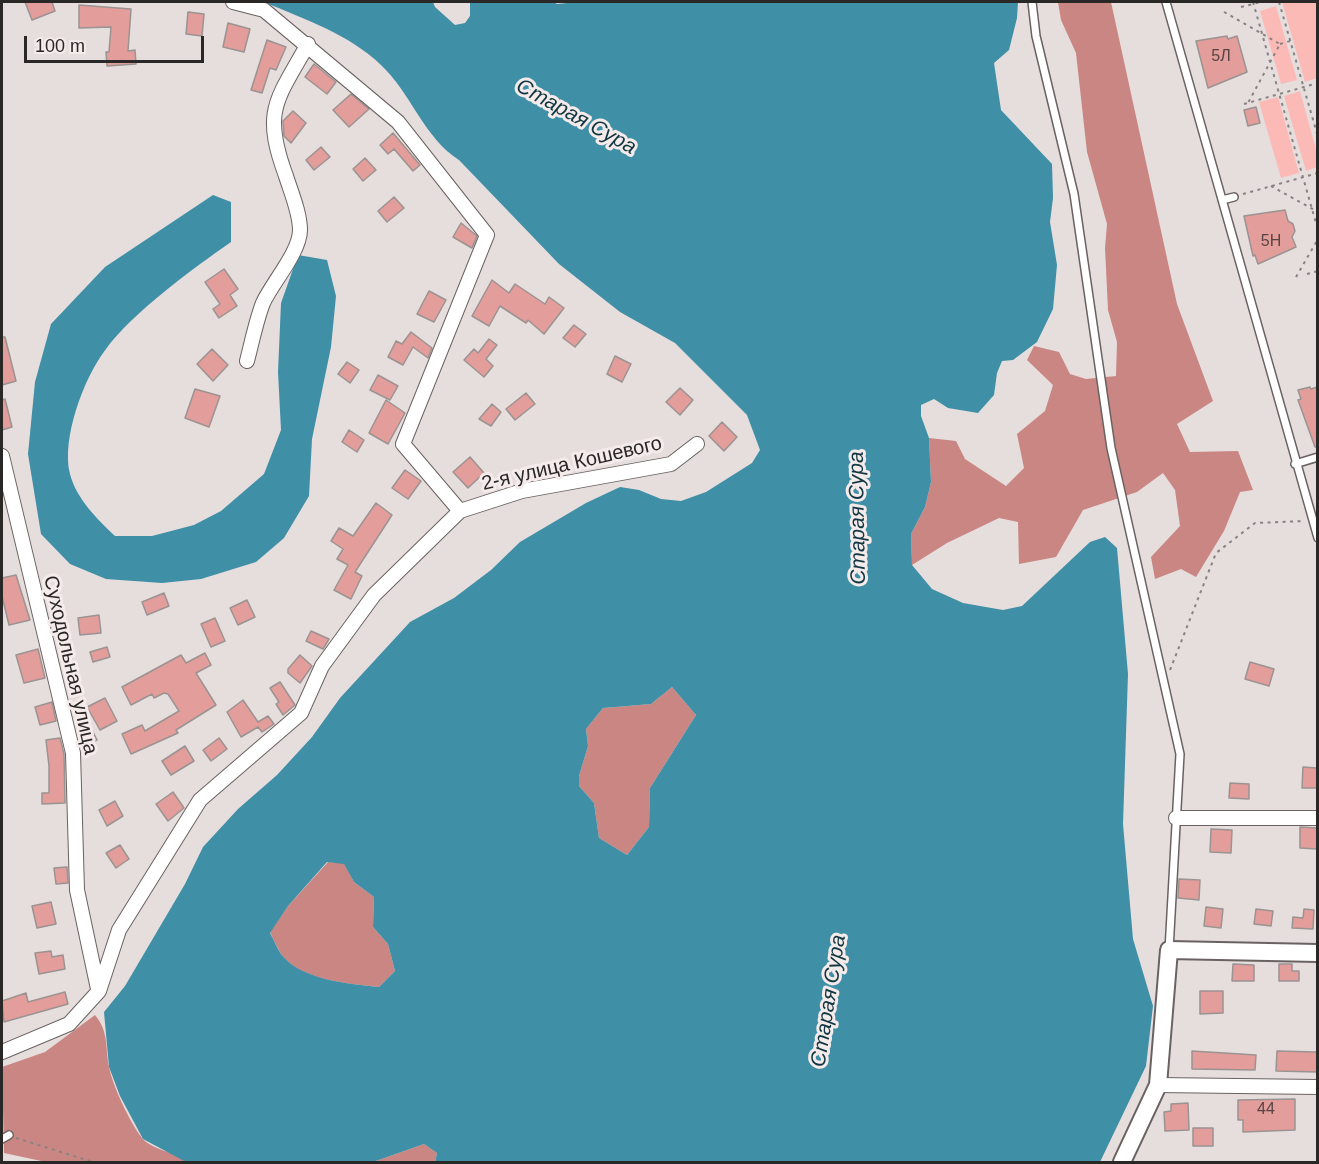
<!DOCTYPE html>
<html>
<head>
<meta charset="utf-8">
<style>
  body { margin:0 }
  #map { position:relative; width:1319px; height:1164px; overflow:hidden; background:#e6dddd; font-family:Arial,sans-serif }
  canvas { display:block }
  .frame { position:absolute; inset:0; border:3px solid #2a2727; pointer-events:none }
  .scale { position:absolute; left:24px; top:36px; width:180px; height:27px; box-sizing:border-box; border:3px solid #2a2727; border-top:0; padding-left:8px; font-size:18px; line-height:21px; white-space:nowrap; color:#2a2727; -webkit-text-stroke:4px #f4ebea; paint-order:stroke }
</style>
</head>
<body>
<div id="map">
<canvas width="1319" height="1164"></canvas>
<div class="frame"></div>
<div class="scale">100 m</div>
</div>
<script>
const g = document.querySelector('canvas').getContext('2d');
g.lineJoin = 'round';
function paint(path, color) {
  g.fillStyle = color;
  g.fill(path, 'evenodd');
}
function stroke(path, color, width, dash) {
  g.strokeStyle = color;
  g.lineWidth = width;
  g.lineCap = dash ? 'butt' : 'round';
  g.setLineDash(dash || []);
  g.stroke(path);
}
function drawText(font, color, halo, rows, align = 'center') {
  g.font = font + ' Arial,sans-serif';
  g.lineWidth = 6;
  g.setLineDash([]);
  g.textBaseline = 'middle';
  g.strokeStyle = halo;
  g.fillStyle = color;
  for (const [text, x, y, turn = 0] of rows) {
    g.save();
    g.translate(x, y);
    g.rotate((+turn || 0) * Math.PI / 180);
    g.textAlign = isNaN(turn) ? turn : align;
    if (halo) g.strokeText(text, 0, 0);
    g.fillText(text, 0, 0);
    g.restore();
  }
}
const green = new Path2D(`
  M1282,2H1317V78L1305,82Z
  M1276,6L1297,80L1281,84L1260,11Z
  M1300,91L1317,153V167L1306,171L1284,96Z
  M1278,97L1299,173L1281,178L1259,102Z`);
const forest = new Path2D(`
  M1058,2H1111L1177,304L1213,401L1177,424L1190,452L1238,451L1253,490L1240,492L1224,531L1196,577L1181,569L1155,579L1151,557L1180,526L1175,490L1163,473L1137,492L1083,510L1056,557L1019,564L1018,522L999,518L947,543L912,565L911,534L925,507L931,482L929,438L956,441L965,459L1006,486L1024,468L1017,434L1045,411L1053,385L1027,360L1034,346L1059,352L1070,374L1086,379L1116,376L1117,342L1108,310L1105,248L1107,224L1087,152L1076,53L1061,20Z
  M672,687L696,715L650,788L649,827L627,855L599,838L594,803L579,786V776L588,746L586,729L603,708L651,704Z
  M328,862L344,863L354,882L374,897L373,927L388,944L395,971L379,987C350,984 299,980 281,954C277,947 273,939 270,932L288,906Z
  M95,1015C109,1032 105,1046 109,1067C113,1087 130,1122 142,1138C152,1150 174,1151 186,1162H46L4,1153L2,1067L45,1052Z
  M424,1144L437,1153L435,1162H373Z`);
const water = new Path2D(`
  M264,2H433L435,7L455,25L465,23L470,16V2H554L557,4L578,2H1018L1017,18L1009,50L994,63L1001,110L1052,164L1053,198L1050,222L1057,265L1053,309L1037,342L1013,360L1002,361L997,373L994,395L978,413L948,408L934,399L921,405V416L929,438L931,482L925,507L911,534L912,565L932,589L963,603L1003,610L1022,606L1090,542L1105,537L1117,548L1128,674L1123,824L1133,939L1153,1006L1146,1066L1100,1162H435L437,1153L424,1144L373,1162H186L143,1139L120,1096L109,1067L104,1012L125,986L185,884L203,847L238,809L277,775L312,737L340,698L410,622L454,598L491,570L520,542L586,503L620,487L639,490L661,499L681,501L706,492L752,463L760,450L747,415L675,343L620,312L559,264L459,160C424,138 411,93 381,65C349,34 304,19 264,2ZM672,687L696,715L650,788L649,827L627,855L599,838L594,803L579,786V776L588,746L586,729L603,708L651,704ZM327,862L344,864L354,882L374,897L373,927L388,944L395,971L379,987C350,984 300,980 281,954C277,948 274,940 270,933L288,906Z
  M213,195L231,202V242C195,267 131,314 106,349C84,377 61,439 70,474C76,498 97,519 115,536H152L194,525L221,511L264,474L281,430L278,372L281,303L298,255L327,260L336,296L331,347L312,439L309,496L284,538L256,562L201,579L162,583L106,579L70,564L41,534L28,454L35,382L51,324L105,267Z`);
const building = new Path2D(`
  M25,2H52L55,11L32,20Z
  M79,5L131,9L128,51L135,50L136,64L107,66L106,52H109L111,27L79,28Z
  M188,12L204,14L202,36L186,34Z
  M228,23L250,29L244,52L223,47Z
  M1227,36L1228,39L1237,36L1247,72L1208,88L1196,41Z
  M267,40L286,47L276,70L270,68L262,93L251,90Z
  M314,64L336,82L327,94L305,77Z
  M351,94L369,109L349,127L333,110Z
  M1256,107L1260,123L1248,126L1244,110Z
  M293,111L306,123L291,143L284,136L283,121Z
  M393,133L420,165L413,171L394,149L388,154L380,145Z
  M321,147L330,157L314,170L306,160Z
  M365,158L376,170L363,181L353,169Z
  M394,197L404,208L387,222L378,211Z
  M1285,210L1288,221L1293,224L1295,231L1292,237L1296,247L1258,264L1255,255L1253,256L1244,216Z
  M461,223L477,236L472,248L453,237Z
  M224,269L238,289L230,295L237,306L219,318L213,309L220,304L205,282Z
  M492,280L509,293L515,284L545,304L549,297L564,308L544,334L528,320L526,323L500,306L489,326L472,316Z
  M429,291L446,300L434,322L417,314Z
  M574,325L586,334L575,347L563,338Z
  M411,332L432,348L428,358L413,347L403,365L388,357L396,341L402,344Z
  M2,337H5L16,381L2,385Z
  M489,339L497,345L486,359L493,366L484,377L464,360L474,349L478,353Z
  M212,349L228,365L213,381L197,364Z
  M615,356L631,364L622,382L607,374Z
  M347,362L359,370L350,383L338,374Z
  M378,375L398,386L390,400L370,390Z
  M1310,387L1311,389L1317,387V447H1315L1298,400L1301,399L1298,390Z
  M680,388L693,400L680,415L666,402Z
  M195,389L220,396L209,427L185,418Z
  M526,393L535,404L515,420L506,409Z
  M5,399L12,427L2,430V400Z
  M386,400L405,413L388,444L369,433Z
  M492,404L501,412L491,426L479,419Z
  M722,422L737,437L724,451L709,436Z
  M349,430L364,440L357,452L342,442Z
  M470,457L484,473L468,488L453,472Z
  M405,470L421,481L408,499L392,488Z
  M376,503L392,515L355,572L362,576L351,599L334,590L348,565L337,559L343,549L331,541L339,528L353,536Z
  M16,575L30,620L9,625L2,596V578Z
  M164,593L169,606L147,615L142,602Z
  M247,600L255,617L238,625L230,608Z
  M99,615L101,633L80,635L78,618Z
  M215,618L225,641L211,647L201,624Z
  M311,631L329,639L323,649L306,641Z
  M107,647L110,657L93,662L90,652Z
  M38,649L45,678L24,683L16,655Z
  M205,653L211,665L196,673L216,705L176,730L178,733L131,754L122,734L142,725L145,731L179,711L168,694L164,693L154,698L152,694L131,705L122,687L181,655L186,663Z
  M300,655L312,666L300,683L288,673V669Z
  M1250,662L1274,669L1269,686L1245,679Z
  M280,682L295,705L283,715L276,704L279,702L270,688Z
  M105,698L117,721L100,730L87,707Z
  M243,700L258,722L268,716L274,724L262,732L258,727L241,737L227,712Z
  M52,702L56,721L40,725L35,707Z
  M90,726L97,740L84,746L78,732Z
  M60,738L64,754L65,803L42,804V793H49V766L46,740Z
  M219,738L227,749L211,761L203,750Z
  M185,746L194,761L171,775L162,761Z
  M1303,767L1317,768V788H1302Z
  M1230,783L1249,784V799L1229,798Z
  M173,792L184,808L168,821L156,804Z
  M115,801L123,816L107,826L99,810Z
  M1300,827L1317,828V849L1300,848Z
  M1211,829L1232,830L1231,853L1210,852Z
  M120,845L129,859L116,868L106,853Z
  M67,867L68,883L56,884L54,868Z
  M1179,879L1200,880L1199,900L1178,898Z
  M51,902L56,924L37,928L32,906Z
  M1206,907L1223,909L1221,928L1204,926Z
  M1256,909L1273,911L1271,926L1254,924Z
  M1304,909L1314,910L1313,929L1292,928L1293,917L1303,918Z
  M51,951L52,957L63,955L65,969L39,974L35,953Z
  M1233,964L1254,965V981H1232Z
  M1279,964H1292V971H1299V981H1279Z
  M1200,991H1223V1013L1200,1014Z
  M65,992L68,1004L4,1022L2,1001L26,993L28,1002Z
  M1192,1051L1256,1055L1255,1070L1192,1069Z
  M1277,1051L1317,1052V1072L1276,1071Z
  M1295,1099V1130L1243,1132V1120H1238V1100Z
  M1188,1103L1189,1130L1165,1131L1164,1112L1171,1111V1104Z
  M1193,1128H1213V1146H1193Z`);
const path = new Path2D(`
  M1253,2L1318,230
  M1279,2L1318,137
  M1241,7L1261,2
  M1224,12L1280,44L1248,103
  M1280,44L1290,41
  M1244,104L1318,83
  M1271,186L1318,212
  M1243,194L1318,173
  M1307,274L1318,271
  M1296,277L1318,239
  M1170,670L1216,553L1255,523L1305,521
  M16,1138L93,1162`);
const service = new Path2D(`
  M1032,2L1036,36L1074,194L1111,448L1180,754L1169,950
  M1166,2L1318,538
  M1222,200L1234,197
  M1295,464L1318,457
  M2,1139L9,1135`);
const minor = new Path2D(`
  M233,2L264,10L398,122L487,235L403,444L460,511
  M247,361C252,342 256,321 263,303C272,283 300,252 300,230C300,213 291,192 286,176C262,111 276,101 308,44
  M2,456L73,753L77,890L98,989
  M1176,818H1318
  M2,1052L69,1024L99,991L119,930L200,800L301,713L322,666L374,595L460,511L522,491L671,464L697,444
  M1158,1085L1318,1087`);
const tertiary = new Path2D(`
  M1122,1162L1158,1085L1169,950L1318,953`);
const numberNames = [
  ["5Л",1221,57],
  ["5Н",1271,242],
  ["44",1266,1110]
];
const streetNames = [
  ["2-я улица Кошевого",572,464,-13],
  ["Суходольная улица",70,665,77]
];
const waterNames = [
  ["Старая Сура",576,117,29],
  ["Старая Сура",858,518,-91],
  ["Старая Сура",829,1001,-81]
];
paint(green, '#fcbab7');
paint(forest, '#ca8683');
paint(water, '#3f8fa6');
paint(building, '#e39d9a');
stroke(building, '#9b9392', 1.5);
stroke(service, '#6a6262', 10);
stroke(minor, '#6a6262', 16);
stroke(tertiary, '#6a6262', 20);
stroke(path, '#888282', 2, [3, 4.5]);
stroke(service, '#fff', 7);
stroke(minor, '#fff', 14);
stroke(tertiary, '#fff', 16);
drawText('16px', '#584444', null, numberNames);
drawText('20px', '#2a2727', '#f4ebea', streetNames);
drawText('italic 21px', '#113742', '#f4ebea', waterNames);
</script>
</body>
</html>
